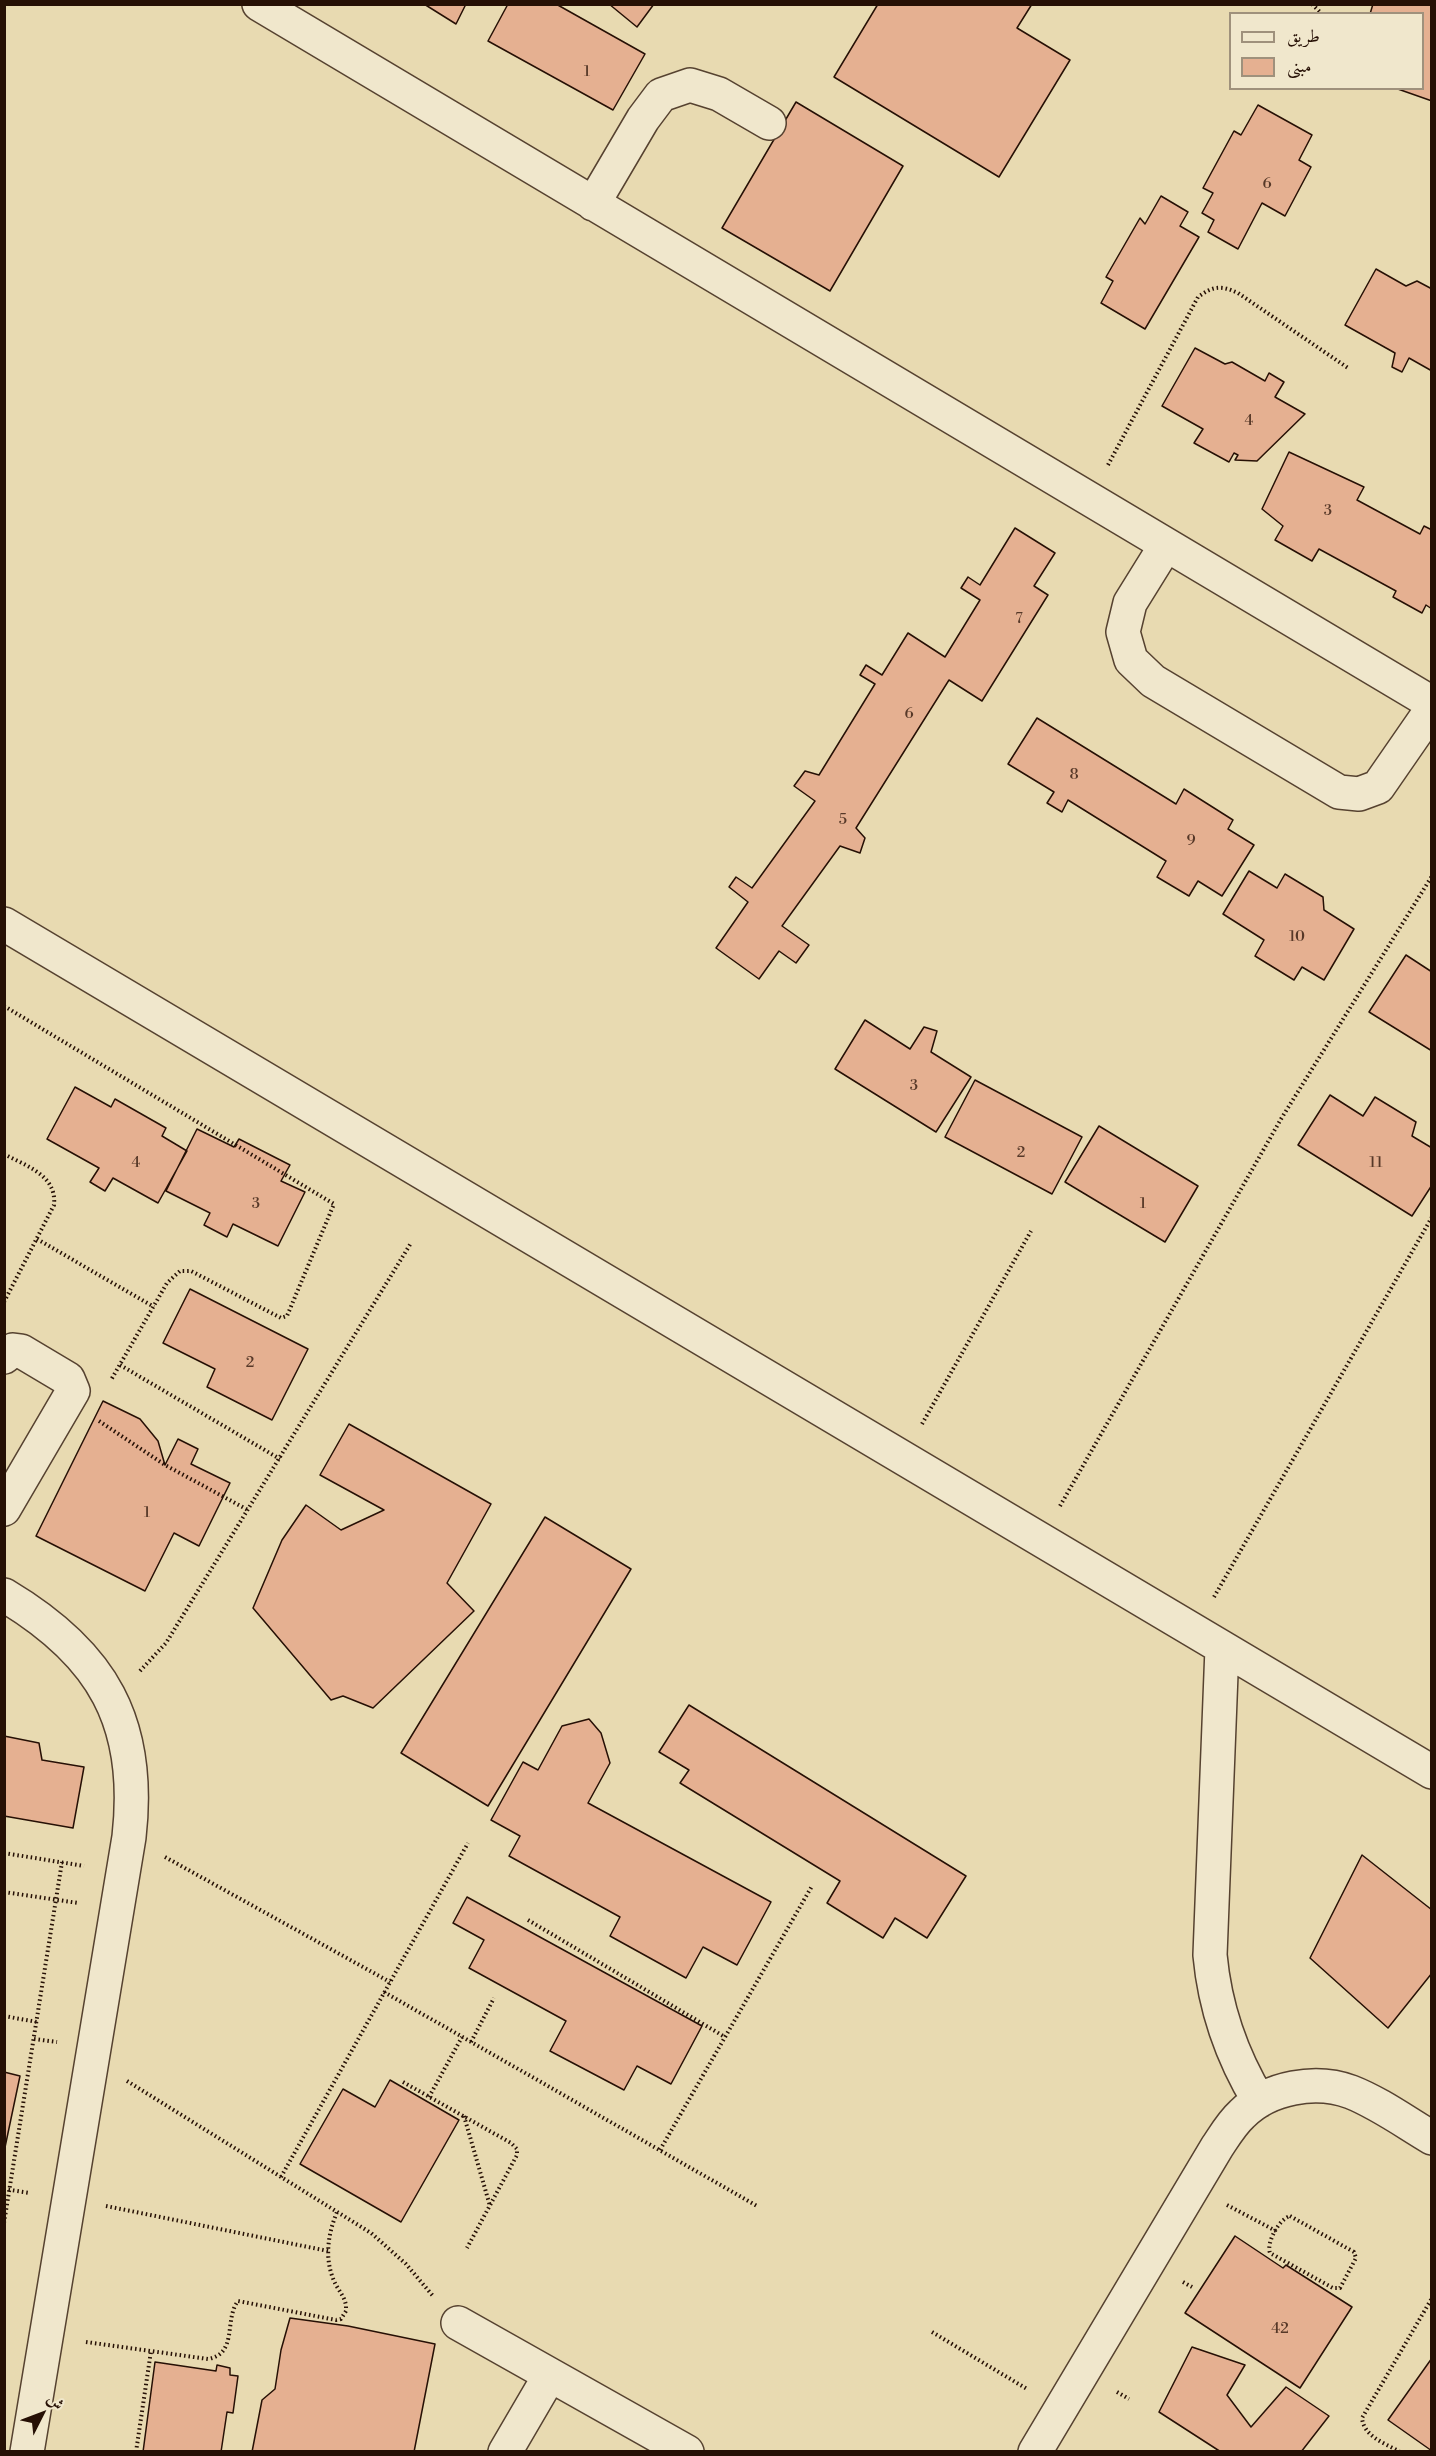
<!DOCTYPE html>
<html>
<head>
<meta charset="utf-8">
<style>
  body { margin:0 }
  #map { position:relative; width:1436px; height:2456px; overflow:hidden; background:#e8dab1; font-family:"Libre Bodoni",Amiri,serif }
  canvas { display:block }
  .frame { position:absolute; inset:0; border:6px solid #261005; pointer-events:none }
  .legend { position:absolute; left:1229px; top:12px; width:195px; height:78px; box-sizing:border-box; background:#f0e7cc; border:2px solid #9f917c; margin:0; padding:8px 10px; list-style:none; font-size:18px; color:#261005 }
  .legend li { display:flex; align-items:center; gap:12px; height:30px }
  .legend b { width:30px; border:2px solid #9f917c }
  .north { position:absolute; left:12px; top:2384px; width:60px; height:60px; -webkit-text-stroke:4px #f0e7cc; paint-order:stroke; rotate:48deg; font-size:16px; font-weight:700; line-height:24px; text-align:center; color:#261005 }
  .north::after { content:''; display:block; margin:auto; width:21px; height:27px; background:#261005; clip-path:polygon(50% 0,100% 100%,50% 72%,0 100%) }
</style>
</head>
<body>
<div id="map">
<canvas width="1436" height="2456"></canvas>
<div class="frame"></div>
<ul class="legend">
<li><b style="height:8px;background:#f0e7cc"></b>طريق</li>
<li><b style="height:16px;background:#e5b091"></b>مبنى</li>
</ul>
<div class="north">ش</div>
</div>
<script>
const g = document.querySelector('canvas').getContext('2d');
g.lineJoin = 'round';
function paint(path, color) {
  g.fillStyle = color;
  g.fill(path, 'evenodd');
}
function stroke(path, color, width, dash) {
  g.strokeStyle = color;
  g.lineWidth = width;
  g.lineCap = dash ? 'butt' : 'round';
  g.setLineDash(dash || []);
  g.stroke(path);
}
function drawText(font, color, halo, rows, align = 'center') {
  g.font = font + ' "Libre Bodoni",serif';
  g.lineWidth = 6;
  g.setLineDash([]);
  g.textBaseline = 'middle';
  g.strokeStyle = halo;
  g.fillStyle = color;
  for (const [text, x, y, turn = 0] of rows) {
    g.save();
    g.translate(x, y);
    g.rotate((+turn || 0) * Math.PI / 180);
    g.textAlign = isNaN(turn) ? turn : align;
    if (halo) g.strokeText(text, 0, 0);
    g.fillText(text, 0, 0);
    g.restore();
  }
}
const building = new Path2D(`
  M424,4H466L456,24Z
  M508,4H556L645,54L613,110L488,41Z
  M609,4H654L637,27Z
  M878,4H1032L1017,28L1070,60L999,177L834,77Z
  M1373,4H1432V101L1395,88H1422V14H1370Z
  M796,102L903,166L830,291L722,228Z
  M1258,105L1312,135L1299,160L1311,167L1285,216L1262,203L1238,249L1208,232L1214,220L1202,213L1213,193L1203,188L1234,131L1241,135Z
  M1161,196L1188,212L1180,226L1199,237L1145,329L1101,303L1113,281L1106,277L1140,218L1145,224Z
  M1376,269L1406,286L1417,281L1432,289V371L1409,358L1402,372L1392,367L1395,353L1345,325Z
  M1195,348L1225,364L1232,362L1265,381L1269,373L1284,382L1275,397L1305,414L1257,461L1235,460L1238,455L1234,453L1229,462L1194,443L1203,429L1162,406Z
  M1289,452L1364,487L1357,500L1420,534L1424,526L1432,530V609L1426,605L1422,613L1393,597L1396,591L1319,549L1312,561L1275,540L1283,526L1262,509Z
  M1015,528L1055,553L1034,586L1048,595L982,701L949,680L856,828L865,838L860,853L840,846L782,926L809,945L796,963L779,951L759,979L716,948L748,902L729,887L736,877L752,888L815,801L794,786L805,771L819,775L875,684L860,675L866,665L882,675L908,633L945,657L980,600L961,588L968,577L980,585Z
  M1037,718L1176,804L1184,789L1233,820L1228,829L1254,845L1222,896L1198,881L1189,896L1157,877L1166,861L1068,800L1062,812L1047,803L1054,792L1008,764Z
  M1249,871L1277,888L1285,874L1323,897L1324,910L1354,929L1324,980L1302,967L1294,980L1255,956L1264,940L1223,914Z
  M1406,955L1432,972V1051L1369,1012Z
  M865,1020L910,1049L924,1027L937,1031L931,1052L971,1077L936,1132L835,1069Z
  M975,1080L1082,1137L1052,1194L945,1137Z
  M75,1087L111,1107L115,1099L166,1128L162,1136L187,1151L158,1203L113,1178L105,1191L90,1182L99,1168L47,1139Z
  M1330,1095L1363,1116L1375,1097L1416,1122L1412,1136L1432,1148V1185L1412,1216L1298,1145Z
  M1099,1126L1198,1186L1165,1242L1065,1182Z
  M197,1129L234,1147L239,1139L290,1165L281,1181L305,1192L278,1246L233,1224L227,1237L204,1225L210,1213L166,1191Z
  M190,1289L308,1349L272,1420L207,1387L215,1369L163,1343Z
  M103,1401L140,1419L158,1441L165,1465L178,1439L198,1449L191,1464L230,1483L199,1546L174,1533L145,1591L36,1536Z
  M349,1424L491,1504L447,1583L474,1611L373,1708L343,1696L331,1700L253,1608L282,1540L306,1505L341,1530L384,1510L320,1475Z
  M545,1517L631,1569L488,1806L401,1753Z
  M689,1705L966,1876L927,1938L895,1918L883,1938L827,1903L840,1881L680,1783L689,1770L659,1752Z
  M589,1719L601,1733L610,1763L588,1803L771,1902L737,1965L703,1947L686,1978L610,1936L620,1917L509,1856L520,1836L491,1820L523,1762L538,1770L562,1726Z
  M4,1736L39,1743L42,1760L84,1767L73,1828L4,1816Z
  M1362,1855L1432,1910V1973L1388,2028L1310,1958Z
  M467,1897L702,2026L671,2084L637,2066L624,2090L550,2051L566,2021L469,1968L484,1940L453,1923Z
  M4,2072L20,2076L4,2152Z
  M390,2080L459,2120L401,2222L300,2164L343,2089L375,2107Z
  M1235,2236L1283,2268L1286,2265L1352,2307L1300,2388L1185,2313Z
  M290,2318L348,2326L435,2344L414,2452H252L262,2400L275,2389L281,2350Z
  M1192,2347L1245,2365L1227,2395L1251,2427L1286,2387L1329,2416L1301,2452H1221L1159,2412Z
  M1432,2358V2451L1388,2420Z
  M155,2362L216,2371L217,2365L230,2368V2375L238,2376L233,2413L227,2412L221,2452H143Z`);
const path = new Path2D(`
  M1312,4L1322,14
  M1108,465L1198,297C1213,286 1221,285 1238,293L1348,368
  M4,1006L334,1204L287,1316L281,1318L191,1271H180L167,1283L111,1380
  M4,1154C26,1166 57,1175 54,1205L4,1302
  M37,1239L154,1307
  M120,1365L280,1459
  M99,1421L165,1465L248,1510
  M922,1424L1031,1231
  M1060,1506L1281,1119L1432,876
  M1214,1597L1432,1217
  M140,1671L166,1643L411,1243
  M4,1853L84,1866
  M165,1857L390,1982
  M4,1892L78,1903
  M528,1920L725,2037
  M384,1992L757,2206
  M4,2016L37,2022
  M34,2039L57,2042
  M471,2042L494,1998
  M127,2081L371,2233L406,2264L433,2296
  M403,2082L511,2143L517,2149V2155L467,2248
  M429,2097L462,2037
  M464,2116L490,2206
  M660,2150L812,1886
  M281,2177L468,1843
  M4,2189L30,2193
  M1227,2205L1276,2231
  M106,2206L328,2251
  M1290,2216L1354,2252L1356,2258L1340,2288H1333L1270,2253C1266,2243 1279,2219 1290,2216Z
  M4,2223L62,1862
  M1183,2282L1192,2287
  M932,2332L1027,2389
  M86,2342L208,2359C238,2354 224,2319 238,2301L336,2320L341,2319L346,2311V2306C345,2298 340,2292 336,2285C324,2262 327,2236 337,2212
  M1117,2392L1129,2399
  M136,2452L151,2351
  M1400,2452C1385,2443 1364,2437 1362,2418L1432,2298`);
const minor = new Path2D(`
  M259,4L1432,703
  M593,204L643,119L661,95L690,85L719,94L769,123
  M1166,545L1130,603L1123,632L1131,660L1153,681L1339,792L1359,794L1378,787L1432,709
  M4,924L1432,1772
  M4,1357L13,1350L21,1351L68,1379L73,1391L4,1509
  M4,1595C103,1654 142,1723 129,1837L27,2452
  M1222,1648L1210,1955C1215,2009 1231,2055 1259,2101
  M458,2323L687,2452
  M505,2452L550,2375
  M1035,2452L1217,2147C1225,2135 1232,2123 1242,2114C1269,2087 1316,2079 1351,2092C1379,2103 1405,2122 1432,2138`);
const numberNames = [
  ["1",587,72],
  ["6",1267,184],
  ["4",1249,421],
  ["3",1328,511],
  ["7",1019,619],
  ["6",909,714],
  ["8",1074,775],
  ["5",843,820],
  ["9",1191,841],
  ["10",1297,937],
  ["3",914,1086],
  ["2",1021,1153],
  ["4",136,1163],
  ["11",1376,1163],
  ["3",256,1204],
  ["1",1143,1204],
  ["2",250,1363],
  ["1",147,1513],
  ["42",1280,2329]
];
paint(building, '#e5b091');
stroke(building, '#261005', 1.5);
stroke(minor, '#564230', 36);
stroke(path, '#261005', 4, [1.5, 3]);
stroke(minor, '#f0e7cc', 33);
drawText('15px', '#563828', null, numberNames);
</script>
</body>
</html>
